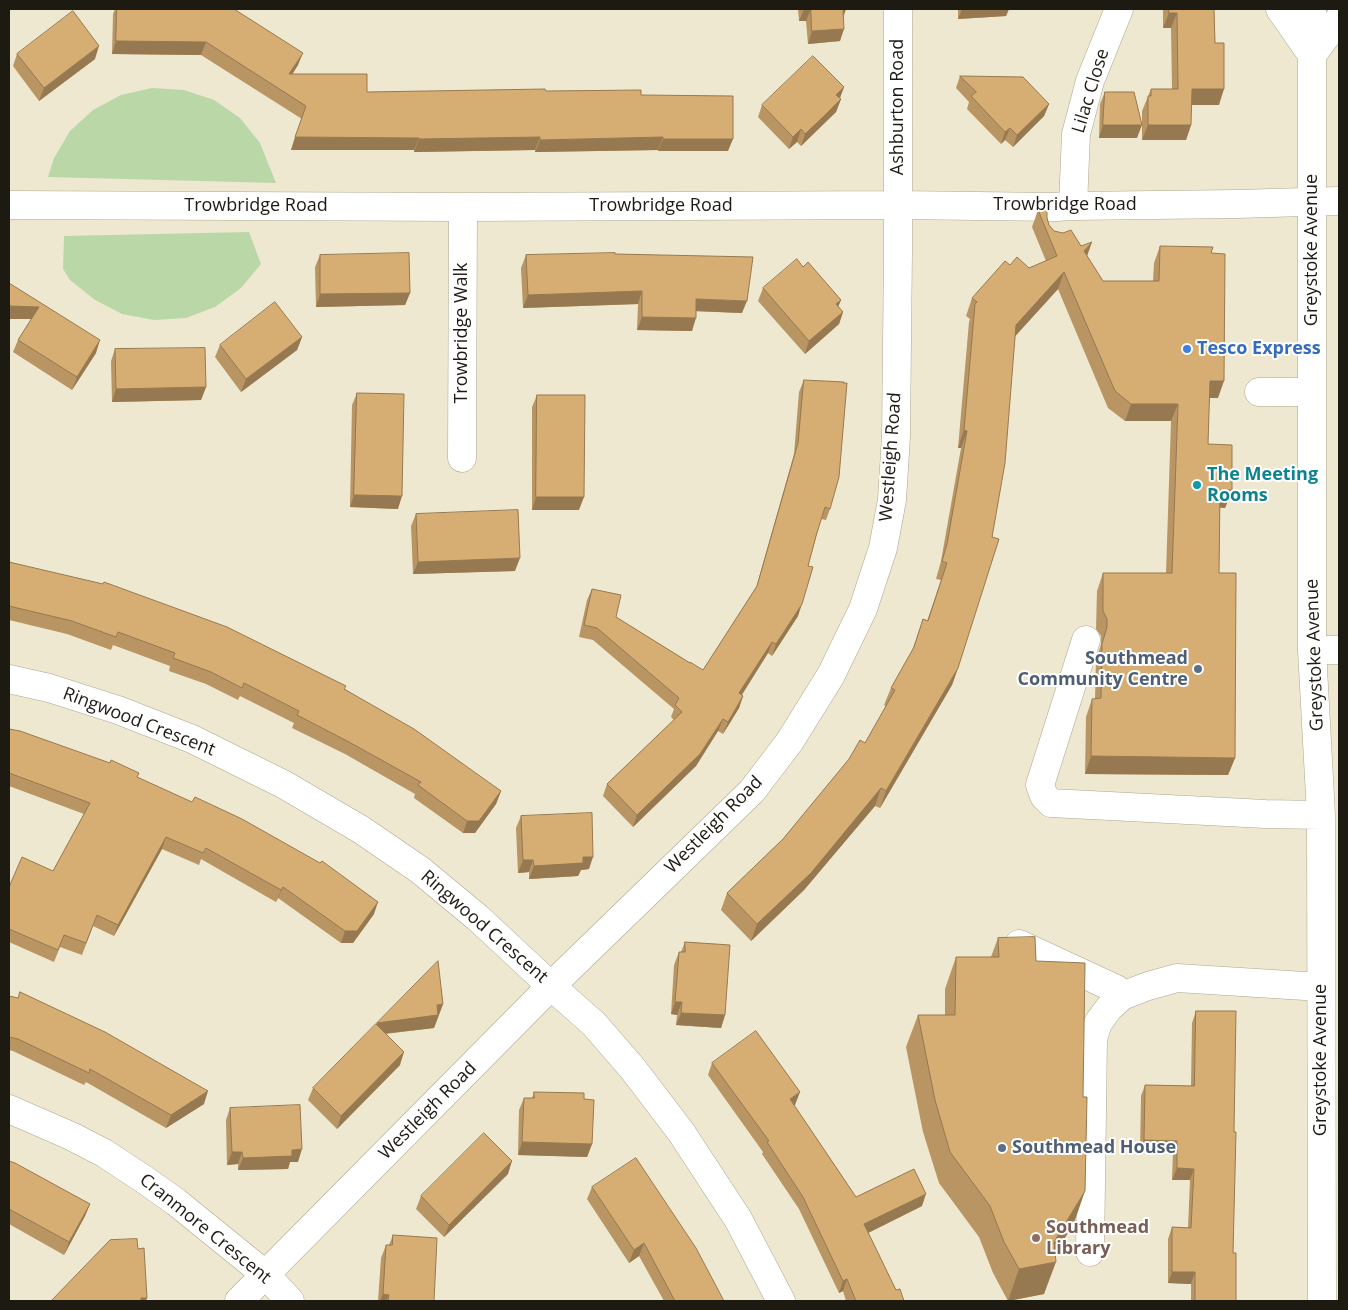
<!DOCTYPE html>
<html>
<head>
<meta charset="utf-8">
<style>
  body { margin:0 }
  #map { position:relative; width:1348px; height:1310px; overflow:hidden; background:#efe8d0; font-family:"Open Sans",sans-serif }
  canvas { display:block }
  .frame { position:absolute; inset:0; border:10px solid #1d1a12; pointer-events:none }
</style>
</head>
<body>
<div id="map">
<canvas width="1348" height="1310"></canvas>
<div class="frame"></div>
</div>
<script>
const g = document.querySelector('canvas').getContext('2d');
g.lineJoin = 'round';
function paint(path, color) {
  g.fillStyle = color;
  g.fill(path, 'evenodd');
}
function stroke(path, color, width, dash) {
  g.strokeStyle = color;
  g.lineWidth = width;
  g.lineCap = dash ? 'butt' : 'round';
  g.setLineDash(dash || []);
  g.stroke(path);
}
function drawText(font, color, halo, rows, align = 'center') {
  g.font = font + ' "Open Sans",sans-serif';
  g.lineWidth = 4;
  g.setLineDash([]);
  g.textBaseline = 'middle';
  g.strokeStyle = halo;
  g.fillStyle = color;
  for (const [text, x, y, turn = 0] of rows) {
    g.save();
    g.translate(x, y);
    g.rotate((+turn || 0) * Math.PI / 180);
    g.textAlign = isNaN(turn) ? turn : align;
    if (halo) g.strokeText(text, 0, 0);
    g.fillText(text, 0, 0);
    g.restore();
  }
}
const green = new Path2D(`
  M152,88L184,90L214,100L240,118L260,143L276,183L48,177L54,158L70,131L93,110L121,95Z
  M249,232L261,264L241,288L215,307L186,318L154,320L122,314L95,300L70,280L63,269L64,236Z`);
const minor = new Path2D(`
  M1280,9L1312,55
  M1312,9V650L1321,815L1322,1301
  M1312,55L1339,19
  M9,205L463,207L898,205L1056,207L1073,206L1237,204L1339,201
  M1073,206L1076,134L1090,81L1119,9
  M1259,392H1312
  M462,458L463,207
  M1086,640L1040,785L1044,796L1051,803L1265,814L1321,815
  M1312,650H1339
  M9,679L49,688L118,710L192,739L283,784L360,829L420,870L478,918L551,986L594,1024L633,1069L681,1132L738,1219L781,1301
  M1019,944L1116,989L1122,996
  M9,1109L71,1136L104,1153L145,1180L176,1202L266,1275L290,1301
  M1090,1252L1093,1039L1098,1023L1109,1008L1122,996L1148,986L1177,978L1321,987
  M239,1301L551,986L752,791L790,741L831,675L863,609L883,548L892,500L896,436L898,251V9`);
const wall = new Path2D(`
  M115,9H234L298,65L292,74L367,92L546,91L641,95L728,151H658V150L535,152V150L414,152V150H291L302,119L201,55L112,54L113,14Z
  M798,9H846L843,16L840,41L808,44L806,21H799Z
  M958,9H1009L1006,16L958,19Z
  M1163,9H1214L1215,43L1219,105H1191V125L1186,140H1142V111L1151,89H1172L1171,28H1163Z
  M17,54L95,59L39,101L13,66Z
  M960,76L1049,104L1044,116L1013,147L1005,140L1001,144L967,109L969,102L956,88Z
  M844,87L840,98L841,99L836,112L801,146L797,142L789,149L758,117L762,105Z
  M1105,92L1137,138H1099L1100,104Z
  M1038,210L1047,218L1049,225L1054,231L1087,256L1103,281H1153L1154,263L1160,246L1211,253L1218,398H1209L1208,444L1232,490L1225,508L1220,507L1219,573L1235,758L1228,775L1085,774L1086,717L1092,699H1095L1096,661L1101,644V636L1096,629L1097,591L1103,573H1166L1171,421H1125L1108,408L1058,289L1015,336L958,668L952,685L880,808L875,806L804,890L751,941L721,910L727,893L783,839L865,743L886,706L884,705L891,688L912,651L923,619L927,621L941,580L936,579L941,561L961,448H958L969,322L970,319L966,316L972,298L1010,265L1029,268L1046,261L1032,227Z
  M615,254L742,313L696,311L692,331L637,330L638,304L523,308L521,268L526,255Z
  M320,255L410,293L405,305L316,307L315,267Z
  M803,267L841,300L838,306L843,312L839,324L805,354L758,301L763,288Z
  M9,283L96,353L72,390L13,352L18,340L31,319H9Z
  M302,337L297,350L241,392L215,357L220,345Z
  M115,349L206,387L201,400L112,402L111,361Z
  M804,380L830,509L826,520L821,519L808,566L798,616L772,656L768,653L742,695L743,696L739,708L723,734L718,731L696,766L633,827L603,796L607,784L674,720L671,717L674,709L593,640L579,637L587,600L592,589L616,617L690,663L703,670L756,588L794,454L799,392Z
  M357,393L398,509L350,507L352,405Z
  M537,395L579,510H532V407Z
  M416,514L515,571L413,574L411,526Z
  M9,562L345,689L501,791L496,804L475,833H463L414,798L415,794L345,754L292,728L294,723L240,696L238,700L206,684L169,671L170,666L113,645L111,650L67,634L9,620Z
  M9,729L137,777L374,914L353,943H341L278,898L276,902L201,859L199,865L162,849L114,936L93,926L82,955L60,947L54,962L9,942V887L53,871L84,814L9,786Z
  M521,816L589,869L581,870L578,876L529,879V872L518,873L516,828Z
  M998,938L1036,961L1074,1223L1055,1253L1044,1294L1008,1301L993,1273L979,1237L939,1183L923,1132L906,1047L918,1015H945V989L956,957H991Z
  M685,942L725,1015L721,1028L676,1025L677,1015L671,1014L674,965L679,952H681Z
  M9,996L204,1104L166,1128L86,1082L84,1085L13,1051L9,1050Z
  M443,1004L434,1028L385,1034L400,1065L337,1129L308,1100L313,1088L376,1025L377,1023Z
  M1196,1011L1234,1132L1233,1253L1236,1301H1191V1284L1168,1283V1239L1172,1227L1188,1228L1190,1180H1172L1173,1152H1140L1141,1096L1145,1085L1191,1086L1192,1023Z
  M712,1063L795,1105H794L856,1197L922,1206L868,1233L896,1290L904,1301H846L843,1291L839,1293L799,1209L762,1154L763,1152L708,1075Z
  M534,1092L584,1099L592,1144L587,1157L518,1155L519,1110L524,1098H532Z
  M230,1108L298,1162H290L288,1169L238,1170V1164L227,1165L226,1120Z
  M9,1161L90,1204L85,1216L64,1255L9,1224Z
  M508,1174L444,1237L416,1209L421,1196Z
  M592,1187L724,1301H664L639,1256L629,1263L587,1199Z
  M393,1235L434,1301H378L381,1258L386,1245H389Z`);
const shadedWall = new Path2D(`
  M804,9H811L806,21H799Z
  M842,9H846L843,18Z
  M962,9H1009L1006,16L958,19Z
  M1169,13H1177L1171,28H1163Z
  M844,29L840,41L808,44L812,31Z
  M116,41L206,42L201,55L112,54Z
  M99,46L95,59L39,101L44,88Z
  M303,53L298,65L285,86L289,74Z
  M844,87L839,100L836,95Z
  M1192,89H1224L1219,105H1186Z
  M841,99L836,112L801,146L805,134Z
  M1049,104L1044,116L1013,147L1017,135Z
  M1103,125H1142L1137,138H1099Z
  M1148,125H1191L1186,140H1142Z
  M1010,128L1005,140L1001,144L1005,132Z
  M801,129L797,142L789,149L793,137Z
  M295,137L419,138L414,150H291Z
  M540,137L535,150L414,152L419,139Z
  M663,137L658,150L535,152L540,140Z
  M663,139H733L728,151H658Z
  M1092,242L1086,259L1084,251Z
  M1064,272L1058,289L1010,342L1016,325Z
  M642,291L638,304L523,308L528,295Z
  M410,293L405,305L316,307L320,294Z
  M696,299L747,301L742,313L692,311Z
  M841,300L836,312V304Z
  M9,306L39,307L34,319H9Z
  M843,312L839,324L805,354L809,341Z
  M642,317L696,318L692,331L637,330Z
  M302,337L297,350L241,392L246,379Z
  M100,340L96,353L72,390L77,377Z
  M1210,381H1224L1218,398H1203Z
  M206,387L201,400L112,402L116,389Z
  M1131,404H1178L1171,421H1125Z
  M964,430L967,431L961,448H958Z
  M1220,490H1232L1225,508L1213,507Z
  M354,495L402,496L398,509L350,507Z
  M536,497H584L579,510H532Z
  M520,558L515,571L413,574L418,562Z
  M802,604L798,616L772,656L776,644Z
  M772,642L768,653L735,705L739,693Z
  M958,668L952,685L880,808L886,791Z
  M743,696L739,708L723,734L728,722Z
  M723,719L718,731L696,766L633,827L637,815Z
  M1091,756L1235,758L1228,775L1085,774Z
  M881,788L875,806L804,890L751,941L757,924Z
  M501,791L496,804L475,833H463L467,821Z
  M166,837L162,849L114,936L118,925Z
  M583,857H593L589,869L581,870L578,876L529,879L534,866Z
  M523,860H533L529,872L518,873Z
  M283,887L278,898L276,902L281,890Z
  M378,902L374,914L353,943H341L345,931Z
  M675,1002H682L677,1015L671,1014Z
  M443,1004L434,1028L372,1035L377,1023L437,1005Z
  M681,1013L725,1015L721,1028L676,1025Z
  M404,1052L400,1065L337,1129L341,1116Z
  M208,1091L204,1104L166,1128L171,1115Z
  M800,1092L795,1105L786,1112L790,1099Z
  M1144,1140L1177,1141L1173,1152H1140Z
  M522,1142L592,1144L587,1157L518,1155Z
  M302,1149L298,1162H290L288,1169L238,1170L243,1158L292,1150Z
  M232,1152H242L238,1164L227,1165Z
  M512,1161L508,1174L444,1237L449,1225Z
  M1177,1168L1194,1169L1190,1180H1172Z
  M1085,1191L1074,1223L1049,1264L1056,1262L1044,1294L1008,1301L1019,1269L1054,1242Z
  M926,1194L922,1206L860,1237L864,1224Z
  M90,1204L85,1216L64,1255L69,1242Z
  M644,1243L639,1256L629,1263L634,1250Z
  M1172,1272H1195L1191,1284L1168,1283Z
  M847,1279L843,1291L839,1293L843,1281Z
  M383,1294L389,1295L386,1301H380Z
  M141,1298H147L146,1301H140Z`);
const building = new Path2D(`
  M117,9H234L303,53L289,74H367V92L545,89L546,91L641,90V95L733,96V139H663V137L540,140V137L419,139V138L295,137L306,106L206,42L116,41Z
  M811,9H843L844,29L812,31Z
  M1169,9H1214L1215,43H1224V89H1192L1191,125H1148V96H1151V89H1178L1177,13H1169Z
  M73,11L99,46L44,88L17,54Z
  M813,56L844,87L836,95L841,99L823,117L805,134L801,129L793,137L762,105Z
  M960,76L1023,77L1049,104L1017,135L1010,128L1005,132L971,96L976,92Z
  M1105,92H1134L1142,125H1103Z
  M1047,205V218L1049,225L1054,231L1063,233L1071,230L1081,246L1092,242L1084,251L1103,281H1159L1160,246L1213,247L1211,253L1225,254L1224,381H1210L1208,444L1232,445V490H1220L1219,573H1236L1235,758L1091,756L1092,699L1101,698L1102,644L1107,627V619L1103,611V573H1172L1178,404H1131L1115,391L1064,272L1016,325L1005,463L992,537L999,539L958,668L886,791L881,788L811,873L757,924L727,893L783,839L849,759L860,740L865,743L895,690L891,688L914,647L923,619L928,621L947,563L942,561L947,544L967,431L964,430L975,304L977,302L972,298L1005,261L1010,265L1017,257L1029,268L1057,256L1038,210Z
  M409,253L410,293L320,294V255Z
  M615,253V254L753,257L747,301L696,299V318L642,317V291L528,295L526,255Z
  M797,259L803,267L808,262L841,300L836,304L843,312L809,341L763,288Z
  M9,283L100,340L77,377L18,340L39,307L9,306Z
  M275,302L302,337L246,379L220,345Z
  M205,348L206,387L116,389L115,349Z
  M804,380L844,382L843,383H847L839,477L830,509L825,507L816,536L808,566L813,567L802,604L776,644L772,642L739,693L743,696L728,722L723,719L700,754L637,815L607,784L682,712L675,705L679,698L597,628L584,625L592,589L621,595L616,617L690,663V662L703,670L757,586L798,443Z
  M357,393L404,394L402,496L354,495Z
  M537,395H585L584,497H536Z
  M518,510L520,558L418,562L416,514Z
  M9,562L103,584L104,582L227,627L346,686L344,689L414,729L501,791L479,821H467L418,785L421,782L349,742L297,715L299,711L244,683L242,688L211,672L173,658L175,653L118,632L116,637L72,621L9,606Z
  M9,729L20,731L110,763L111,760L139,773L137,777L192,802L195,797L242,819L320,863L322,861L378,902L357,931H345L283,887L281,890L206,848L203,853L166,837L118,925L97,915L86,943L64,935L58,950L9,929V887L22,857L53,871L90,803L9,773Z
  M592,813L593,857H583V863L534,866L533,860H523L521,816Z
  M1035,937L1036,961L1085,963L1083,1097H1087L1085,1191L1054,1242L1056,1262L1019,1269L1004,1242L990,1206L950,1152L935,1100L918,1015H955L956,957H999L998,938Z
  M685,942L730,945L725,1015L681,1013L682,1002H675L677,978L679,952H685Z
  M438,961L443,1004L437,1005L438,1015L377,1023Z
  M20,992L105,1032L208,1091L171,1115L90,1069L89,1073L18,1039L9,1037V996L18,998Z
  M1196,1011H1236L1234,1132H1236L1233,1253H1236V1301H1195V1272H1172V1227L1191,1228L1194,1169L1177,1168V1141L1144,1140L1145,1085L1194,1086Z
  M376,1024L404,1052L341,1116L313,1088Z
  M756,1031L800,1092L790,1099L856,1197L914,1169L926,1194L864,1224L896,1290L900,1289L904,1301H856L847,1279L843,1281L803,1197L767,1142L769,1141L712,1063Z
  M534,1092L584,1093V1099L594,1100L592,1144L522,1142L524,1098H534Z
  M300,1105L302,1149L292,1150V1156L243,1158L242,1152H232L230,1108Z
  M484,1133L512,1161L449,1225L421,1196Z
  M636,1158L696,1248L724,1301H675L644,1243L634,1250L592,1187Z
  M9,1161L15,1163L90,1204L69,1242L9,1209Z
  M393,1235L437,1238L434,1301H388L389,1295L383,1294L386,1245H392Z
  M137,1239L138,1249L144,1248L147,1298H141V1301H51L110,1240Z`);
const markers = [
  [1187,349,5,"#3f7fe0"],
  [1197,485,5,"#0f9aa8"],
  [1198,669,5,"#5c6f8a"],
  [1002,1148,5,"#5c6f8a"],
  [1036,1238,5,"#8d6e63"]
];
const streetNames = [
  ["Lilac Close",1091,91,-73],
  ["Ashburton Road",898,107,-90],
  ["Trowbridge Road",1065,205],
  ["Trowbridge Road",256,206],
  ["Trowbridge Road",661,206],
  ["Greystoke Avenue",1312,250,-90],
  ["Trowbridge Walk",462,333,-90],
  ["Westleigh Road",891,457,-86],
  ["Greystoke Avenue",1315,655,-92],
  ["Ringwood Crescent",139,722,21],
  ["Westleigh Road",714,825,-45],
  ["Ringwood Crescent",484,927,41],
  ["Greystoke Avenue",1321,1060,-90],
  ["Westleigh Road",428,1111,-45],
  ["Cranmore Crescent",205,1229,39]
];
const shopNames = [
  ["Tesco Express",1197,349]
];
const cultureNames = [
  ["The Meeting",1207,475],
  ["Rooms",1207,496]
];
const serviceNames = [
  ["Southmead",1188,659],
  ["Community Centre",1188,680],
  ["Southmead House",1012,1148,"left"]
];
const educationNames = [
  ["Southmead",1046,1228],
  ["Library",1046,1249]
];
paint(green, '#bad7a7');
stroke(minor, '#ada68f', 29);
stroke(minor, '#fff', 28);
paint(wall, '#b89563');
paint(shadedWall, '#967950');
paint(building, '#d6ad73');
stroke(building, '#967950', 1);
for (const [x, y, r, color] of markers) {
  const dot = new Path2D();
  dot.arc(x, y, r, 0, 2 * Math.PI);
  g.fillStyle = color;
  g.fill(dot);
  stroke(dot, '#fff', 2);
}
drawText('18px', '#1d1a12', '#fff', streetNames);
drawText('bold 18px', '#366cbe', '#fff', shopNames, 'left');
drawText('bold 18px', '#0d838f', '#fff', cultureNames, 'left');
drawText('bold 18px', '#4e5e75', '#fff', serviceNames, 'right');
drawText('bold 18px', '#785e54', '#fff', educationNames, 'left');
</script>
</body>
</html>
